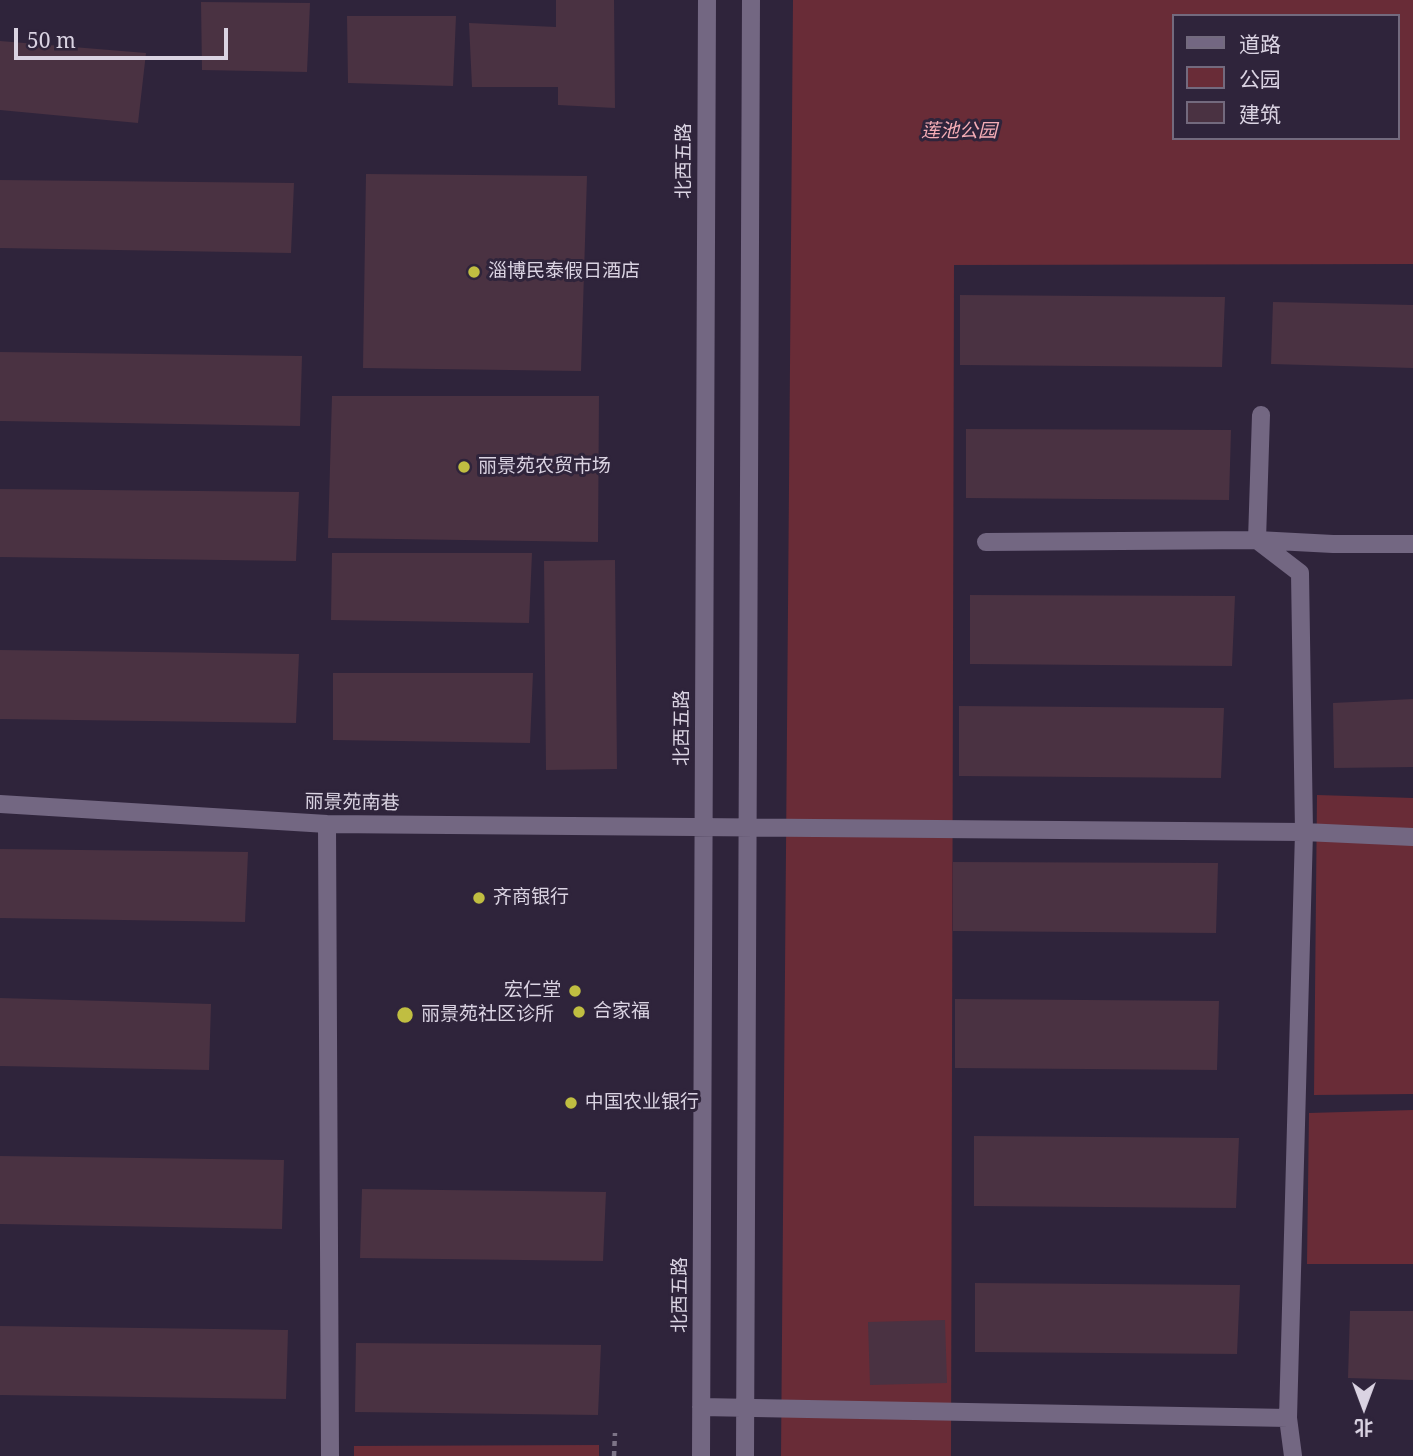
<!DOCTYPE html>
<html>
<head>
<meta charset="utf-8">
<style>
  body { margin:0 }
  #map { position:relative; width:1413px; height:1456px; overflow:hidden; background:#2f243b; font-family:"Noto Serif","Noto Sans SC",serif }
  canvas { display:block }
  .legend { position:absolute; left:1172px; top:14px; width:228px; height:126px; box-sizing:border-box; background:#2f243b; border:2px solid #736a7e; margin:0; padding:9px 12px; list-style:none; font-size:21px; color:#dad3e2 }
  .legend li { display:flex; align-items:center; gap:14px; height:35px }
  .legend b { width:35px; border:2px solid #736a7e }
  .north { position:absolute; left:1329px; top:1372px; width:70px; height:70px; -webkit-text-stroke:5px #2f243b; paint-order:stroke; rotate:180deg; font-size:19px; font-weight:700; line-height:28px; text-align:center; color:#dad3e2 }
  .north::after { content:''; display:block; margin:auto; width:24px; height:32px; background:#dad3e2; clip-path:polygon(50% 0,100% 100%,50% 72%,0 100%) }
  .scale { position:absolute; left:14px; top:28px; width:214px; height:32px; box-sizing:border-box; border:4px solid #dad3e2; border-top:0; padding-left:9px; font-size:21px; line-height:24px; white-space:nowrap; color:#dad3e2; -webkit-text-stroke:5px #2f243b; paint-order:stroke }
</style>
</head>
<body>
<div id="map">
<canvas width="1413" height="1456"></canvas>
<ul class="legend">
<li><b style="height:9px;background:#736782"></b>道路</li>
<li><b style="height:19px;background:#692c37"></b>公园</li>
<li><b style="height:19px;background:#4a3242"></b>建筑</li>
</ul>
<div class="north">北</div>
<div class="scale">50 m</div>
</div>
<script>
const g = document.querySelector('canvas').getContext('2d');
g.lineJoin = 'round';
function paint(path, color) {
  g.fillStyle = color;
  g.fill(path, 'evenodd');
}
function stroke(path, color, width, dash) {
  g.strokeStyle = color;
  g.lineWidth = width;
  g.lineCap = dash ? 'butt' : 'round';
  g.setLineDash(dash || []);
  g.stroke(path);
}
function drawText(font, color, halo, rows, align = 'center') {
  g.font = font + ' "Noto Serif","Noto Sans SC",serif';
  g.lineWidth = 6;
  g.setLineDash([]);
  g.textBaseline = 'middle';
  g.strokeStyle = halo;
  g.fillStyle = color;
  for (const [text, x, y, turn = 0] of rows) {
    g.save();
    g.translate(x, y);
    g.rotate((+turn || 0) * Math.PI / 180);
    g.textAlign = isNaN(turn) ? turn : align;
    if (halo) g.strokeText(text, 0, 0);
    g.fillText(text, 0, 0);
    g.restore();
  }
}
const green = new Path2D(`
  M793,0H1413V264L954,265L951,1456H781ZM1173,16H1397V138H1173Z
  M1317,795L1413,798V1094L1314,1095Z
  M1413,1110V1264H1307L1309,1113Z
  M599,1445V1456H354V1446Z`);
const building = new Path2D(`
  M556,0H614L615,108L558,105V87H472L469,23L556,27Z
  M201,2L310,3L307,72L202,70Z
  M347,16H456L453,86L348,83Z
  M0,41L146,53L138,123L0,110Z
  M366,174L587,176L581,371L363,368Z
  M0,180L294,183L291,253L0,248Z
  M960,295L1225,297L1222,367L960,365Z
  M1273,302L1413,305V368L1271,364Z
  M0,352L302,356L300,426L0,421Z
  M332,396H599L598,542L328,538Z
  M966,429L1231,430L1229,500L966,498Z
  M0,489L299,492L296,561L0,557Z
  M332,553H532L529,623L331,620Z
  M615,560L617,769L546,770L544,561Z
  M970,595L1235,596L1232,666L970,664Z
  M0,650L299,654L296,723L0,719Z
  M333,673H533L530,743L333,740Z
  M1413,699V767L1334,768L1333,703Z
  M959,706L1224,708L1221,778L959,776Z
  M0,849L248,852L245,922L0,918Z
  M953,862L1218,863L1216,933L953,931Z
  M0,998L211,1004L209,1070L0,1066Z
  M955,999L1219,1001L1217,1070L955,1068Z
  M974,1136L1239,1138L1236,1208L974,1206Z
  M0,1156L284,1160L282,1229L0,1224Z
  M362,1189L606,1192L603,1261L360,1258Z
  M975,1283L1240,1285L1237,1354L975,1352Z
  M1350,1311H1413V1380L1348,1378Z
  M945,1320L947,1383L870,1385L868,1322Z
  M0,1326L288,1330L286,1399L0,1395Z
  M356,1343L601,1345L598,1415L355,1412Z`);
const path = new Path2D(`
  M614,1456L615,1433`);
const minor = new Path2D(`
  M1261,415L1257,540L1333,544H1413
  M0,804L327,824L1304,832L1413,837
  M327,824L330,1456
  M701,1407L1288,1418L1304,832L1300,573L1257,540L986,542
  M1288,1418L1293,1456
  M701,1456L707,0
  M745,1456L751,0`);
const markers = [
  [474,272,7,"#c0be41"],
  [464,467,7,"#c0be41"],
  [479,898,7,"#c0be41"],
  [575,991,7,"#c0be41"],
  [579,1012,7,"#c0be41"],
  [405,1015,9,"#c0be41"],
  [571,1103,7,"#c0be41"]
];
const parkNames = [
  ["莲池公园",959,132]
];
const streetNames = [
  ["北西五路",685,161,-90],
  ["北西五路",683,728,-90],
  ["丽景苑南巷",352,803,1],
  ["北西五路",681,1295,-90]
];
const poiNames = [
  ["淄博民泰假日酒店",488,272],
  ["丽景苑农贸市场",478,467],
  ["齐商银行",493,898],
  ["宏仁堂",561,991,"right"],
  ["合家福",593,1012],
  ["丽景苑社区诊所",421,1015],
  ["中国农业银行",585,1103]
];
paint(green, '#692c37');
paint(building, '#4a3242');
stroke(path, '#7d7487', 4.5, [5, 5]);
stroke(minor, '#736782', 18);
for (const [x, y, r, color] of markers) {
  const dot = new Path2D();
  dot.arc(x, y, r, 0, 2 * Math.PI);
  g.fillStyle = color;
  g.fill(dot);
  stroke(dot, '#2f243b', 2.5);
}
drawText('italic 19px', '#f5adb6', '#2f243b', parkNames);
drawText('19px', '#dad3e2', '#2f243b', streetNames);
drawText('19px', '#dad3e2', '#2f243b', poiNames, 'left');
</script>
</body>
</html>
